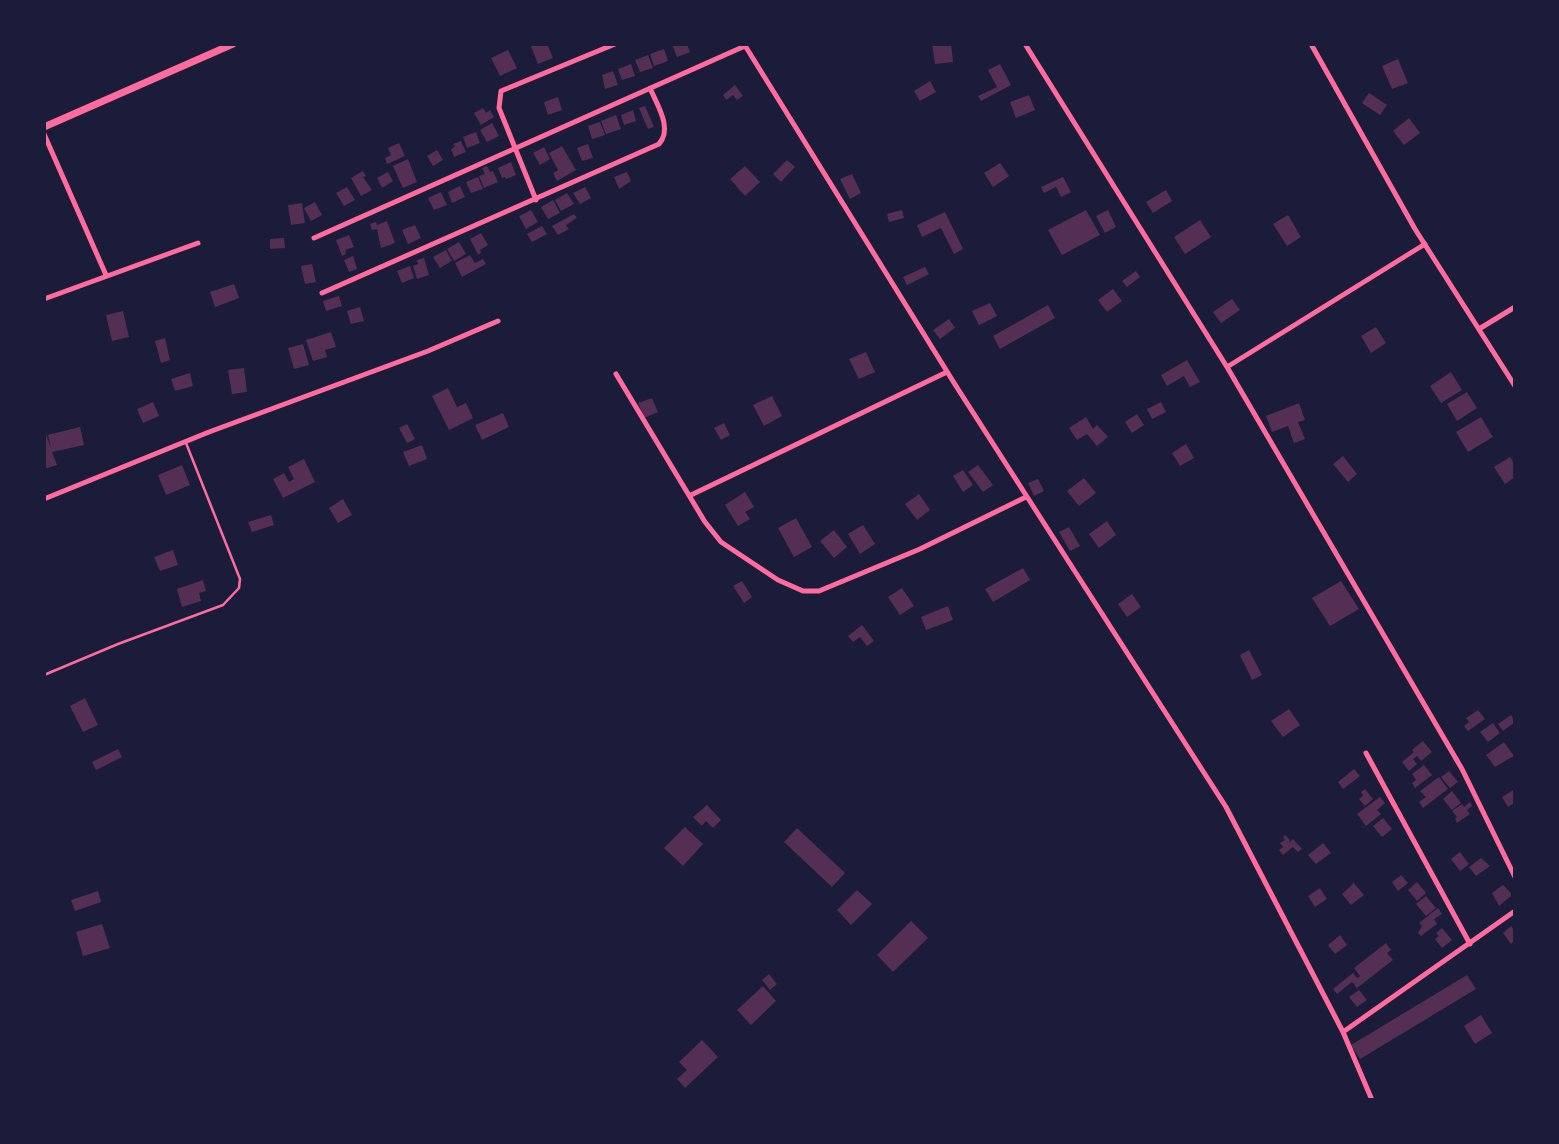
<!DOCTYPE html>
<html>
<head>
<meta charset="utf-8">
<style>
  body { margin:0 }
  #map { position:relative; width:1559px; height:1144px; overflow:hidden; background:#1b1b3a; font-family:Lato,sans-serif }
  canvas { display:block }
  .frame { position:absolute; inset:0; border:46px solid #1b1b3a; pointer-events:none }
</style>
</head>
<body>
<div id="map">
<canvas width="1559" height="1144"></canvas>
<div class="frame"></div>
</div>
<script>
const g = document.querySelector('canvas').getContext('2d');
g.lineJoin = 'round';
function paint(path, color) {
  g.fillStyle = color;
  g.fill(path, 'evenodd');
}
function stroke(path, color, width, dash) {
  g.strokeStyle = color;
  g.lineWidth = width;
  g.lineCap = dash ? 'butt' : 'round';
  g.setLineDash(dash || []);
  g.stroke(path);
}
const building = new Path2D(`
  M530,44H547L553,58L538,64Z
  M672,44H687L690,52L677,57Z
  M932,44H951L953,62L935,64Z
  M664,49L668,61L654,66L650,54Z
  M508,50L517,68L500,76L491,58Z
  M648,55L653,68L640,72L635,60Z
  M1398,59L1408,83L1392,89L1382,66Z
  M631,64L635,76L622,80L618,69Z
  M1000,64L1011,85L981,101L978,96L997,87L988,70Z
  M613,71L618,85L605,89L602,75Z
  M930,81L936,92L920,101L914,91Z
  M735,85L743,96L737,100L733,95L726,100L723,95Z
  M1369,93L1387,105L1380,115L1362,103Z
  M1029,95L1035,110L1016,118L1010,102Z
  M558,97L562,110L548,115L544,102Z
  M645,106L654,127L648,129L639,108Z
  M483,108L486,113L490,110L494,117L481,125L474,113Z
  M633,110L636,121L624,125L621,115Z
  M616,115L621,129L606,134L601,121Z
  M1409,118L1420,133L1404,145L1393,131Z
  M600,122L605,135L592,139L588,126Z
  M492,123L499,136L487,142L480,130Z
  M476,132L480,143L467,148L463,137Z
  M461,141L466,152L454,157L451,149L455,147L453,144Z
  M399,143L405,156L387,164L385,158L391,155L388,148Z
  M588,144L593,158L582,161L577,148Z
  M562,146L576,170L557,181L553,173L558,170L549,153Z
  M544,147L550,159L540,165L533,153Z
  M437,150L443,160L433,166L427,156Z
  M408,159L417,182L403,188L393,166Z
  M787,160L795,167L781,182L773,174Z
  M511,162L516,175L506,179L505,177L502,178L498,168Z
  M1000,163L1009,176L993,187L984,173Z
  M487,166L490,172L493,171L498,182L484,188L479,176L485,174L482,168Z
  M745,166L760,182L745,196L730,179Z
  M363,171L366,176L363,177L372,190L361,196L351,178Z
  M388,172L393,181L382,188L377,178Z
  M627,172L631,181L619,189L614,177Z
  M852,174L861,193L850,199L840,179Z
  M478,177L483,189L471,193L466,182Z
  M1063,177L1071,192L1061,197L1056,187L1044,193L1041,187Z
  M460,186L465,197L452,203L448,192Z
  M347,187L355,200L344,206L336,193Z
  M585,187L591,198L580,204L573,193Z
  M1166,190L1172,201L1153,213L1146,202Z
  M441,192L447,205L434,210L428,198Z
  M567,193L574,204L561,211L555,200Z
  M553,200L560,213L548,219L541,207Z
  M315,202L322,215L311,221L304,208Z
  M302,203L305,223L291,225L288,205Z
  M531,210L538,222L526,229L519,216Z
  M902,210L904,218L889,222L887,214Z
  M1086,210L1100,235L1062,255L1048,230Z
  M1108,210L1116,227L1105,233L1096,216Z
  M945,212L963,249L954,254L941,228L922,237L917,225Z
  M574,214L577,218L566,225L569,229L558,235L552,226Z
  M1288,215L1301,237L1287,246L1273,224Z
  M1200,220L1211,237L1185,254L1174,237Z
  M387,221L395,243L381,248L377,229L372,230L370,224L376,222L377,225Z
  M415,225L421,238L408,244L402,230Z
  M542,226L547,234L532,242L527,234Z
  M481,233L488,245L480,250L481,253L478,255L470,239Z
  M349,235L354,247L345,250L346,254L342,256L336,240Z
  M284,238L285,248L270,249V239Z
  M459,242L466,254L454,261L447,249Z
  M446,250L452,261L440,268L433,257Z
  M470,255L475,263L483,259L486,264L462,277L455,263Z
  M353,256L357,269L349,272L344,260Z
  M424,258L429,275L417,279L413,266L418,264L417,260Z
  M312,264L316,282L305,284L301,266Z
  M410,266L414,278L402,283L397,271Z
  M925,267L929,274L907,285L903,277Z
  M1136,271L1140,277L1127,287L1122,281Z
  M234,284L239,298L215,307L210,292Z
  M1113,289L1122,301L1107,312L1098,300Z
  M339,296L342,306L326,311L323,301Z
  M1232,299L1240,310L1221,323L1213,312Z
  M990,303L997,316L979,325L972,311Z
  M1048,305L1055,318L1000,349L993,336Z
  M360,307L364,321L351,324L347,311Z
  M123,311L129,337L112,341L106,315Z
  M949,319L955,328L940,339L933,330Z
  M1376,327L1386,343L1371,353L1361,336Z
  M331,332L336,347L325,350L327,357L313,361L306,340Z
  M165,338L170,360L161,363L155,341Z
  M303,344L309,365L294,369L288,348Z
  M866,352L875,372L859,379L849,359Z
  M1187,360L1200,382L1190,387L1184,376L1167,386L1161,375Z
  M244,368L247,392L232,394L228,370Z
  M1451,372L1462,390L1441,403L1430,386Z
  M190,373L193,386L175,391L171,379Z
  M448,388L457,407L466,403L473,418L449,430L432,396Z
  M1467,392L1477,408L1457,421L1447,404Z
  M772,396L782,416L764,426L753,405Z
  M652,398L658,412L644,418L638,403Z
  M153,402L159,416L143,423L137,409Z
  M1161,402L1166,412L1152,419L1147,409Z
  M1299,403L1305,420L1298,422L1305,439L1294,443L1288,426L1272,432L1266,416Z
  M503,413L509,427L482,440L475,425Z
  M1137,414L1144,425L1132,433L1125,422Z
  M1086,417L1093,429L1097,425L1108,437L1097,446L1087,434L1077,440L1069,428Z
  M1481,417L1493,437L1468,452L1456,432Z
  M724,423L730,435L721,440L714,428Z
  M407,424L415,439L407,443L399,428Z
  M80,427L84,445L52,452L57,465L44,469V429L51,448L48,435Z
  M1186,444L1194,458L1180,466L1172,453Z
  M422,445L427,459L409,466L403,452Z
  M1343,456L1357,474L1348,482L1333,464Z
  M1510,457L1515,465V477L1505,484L1494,467Z
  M304,459L315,482L283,498L273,479L284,473L289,482L294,479L288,467Z
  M182,465L190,485L166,495L158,475Z
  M978,465L993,485L983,492L968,472Z
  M963,470L973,485L963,492L953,476Z
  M1084,478L1096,493L1079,506L1067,491Z
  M1038,479L1044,491L1034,496L1028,483Z
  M745,492L754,507L745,512L750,519L738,526L725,505Z
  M919,494L930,510L917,520L905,504Z
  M343,499L352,515L338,523L329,508Z
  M271,515L274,525L252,532L248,522Z
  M796,518L812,547L794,557L778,528Z
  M1107,521L1116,535L1099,548L1089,534Z
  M863,525L875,544L860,554L848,534Z
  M1069,527L1080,546L1070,551L1059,532Z
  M834,530L847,547L834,558L820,541Z
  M173,550L178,565L160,571L154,557Z
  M1023,568L1030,580L993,602L985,589Z
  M203,580L206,591L199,593L201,601L182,607L177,589Z
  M742,581L752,597L744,603L733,586Z
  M1341,581L1359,609L1330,626L1312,598Z
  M902,588L914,606L900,615L888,597Z
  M1132,594L1141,607L1127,617L1118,604Z
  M948,606L953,620L926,630L921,617Z
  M862,625L874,641L867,646L860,637L853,642L848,636Z
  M1249,650L1262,675L1252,680L1240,655Z
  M85,698L98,725L83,732L70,706Z
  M1289,709L1300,725L1283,737L1271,721Z
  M1478,710L1485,719L1468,731L1464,726L1469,722L1466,718Z
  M1511,715L1515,722L1503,731L1498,724Z
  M1493,723L1500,733L1488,742L1480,732Z
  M1423,741L1432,752L1421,761L1417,756L1413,759L1417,764L1409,771L1402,762L1414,752L1412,750Z
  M1504,742L1514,756L1495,767L1486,755Z
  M118,749L122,757L96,770L92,762Z
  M1424,765L1432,775L1415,788L1412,783L1416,780L1412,774Z
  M1354,769L1360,776L1343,789L1338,782Z
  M1449,771L1458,782L1450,788L1441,777Z
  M1439,777L1448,789L1423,808L1419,802L1426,797L1420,791Z
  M1365,789L1373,799L1365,806L1359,799L1363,796L1361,792Z
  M1515,789V802L1508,807L1502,797Z
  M1452,791L1461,803L1452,810L1443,799Z
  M1380,797L1385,803L1377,810L1381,814L1366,826L1357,814Z
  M1470,802L1472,806L1467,810L1470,814L1457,823L1455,819L1457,817L1452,811L1462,804L1464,807Z
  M707,805L721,820L713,828L706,821L702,826L693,817Z
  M1383,818L1392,829L1382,837L1373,826Z
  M685,827L703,844L683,866L664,848Z
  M797,828L845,873L832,887L784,842Z
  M1285,835L1290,840L1289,843L1293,839L1302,849L1298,852L1293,847L1283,855L1279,850L1283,847L1280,843L1285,840L1283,837Z
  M1323,843L1331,853L1316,864L1308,855Z
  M1460,852L1469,864L1460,871L1451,859Z
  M1481,858L1490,866L1476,876L1469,867Z
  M1401,875L1408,883L1398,891L1392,882Z
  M1353,882L1364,895L1351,905L1342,894L1352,885Z
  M1417,882L1426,893L1417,901L1408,890Z
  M1503,885L1511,893V896L1499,906L1492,893Z
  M1320,888L1327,899L1315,907L1308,896Z
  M857,890L872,904L851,925L837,910Z
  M98,891L101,902L75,911L71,900Z
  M1426,896L1436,908L1426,916L1416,904Z
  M1438,908L1442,914L1434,919L1437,924L1421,936L1418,933L1422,926L1419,923Z
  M911,921L928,938L893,972L877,955Z
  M102,924L110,948L83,956L76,932Z
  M1511,926L1515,932V940L1511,944L1503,933Z
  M1442,928L1452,940L1442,948L1435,939L1439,936L1436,933Z
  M1340,935L1347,945L1335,954L1328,945Z
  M1386,943L1391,950L1387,953L1393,960L1357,988L1352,982L1337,994L1333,989L1353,973L1357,978L1360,976L1354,968Z
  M769,974L777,984L770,990L762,980Z
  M1467,975L1476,989L1360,1059L1351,1045Z
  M763,986L776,1001L751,1025L737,1010Z
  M1359,990L1367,1000L1357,1007L1349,997Z
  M1481,1015L1492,1033L1475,1044L1464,1026Z
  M702,1040L718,1057L685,1088L677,1079L687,1070L679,1062Z`);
const service = new Path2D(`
  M44,675L118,644L223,605L239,588L240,579L186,443`);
const minor = new Path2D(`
  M744,44L956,386L1226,807L1343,1032L1372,1100
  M1025,44L1227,367L1462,769L1515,877
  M1311,44L1415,229L1515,386
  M44,134L106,275
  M536,200L499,108L501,91L615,44
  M314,238L745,46
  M322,293L659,144C673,128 657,105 650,88
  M44,299L198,243
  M1479,329L1515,307
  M1227,367L1425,244
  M616,374L705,522L721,542L778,580L803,591H819L920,549L1026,497
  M691,495L947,372
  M44,499L209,432L428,351L498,321
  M1366,753L1470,944
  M1343,1032L1515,911`);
const tertiary = new Path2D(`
  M44,127L233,44`);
paint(building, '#542f53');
stroke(service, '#ff6b9d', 2.5);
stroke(minor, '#ff6b9d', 5);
stroke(tertiary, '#ff6b9d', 7);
</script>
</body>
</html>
